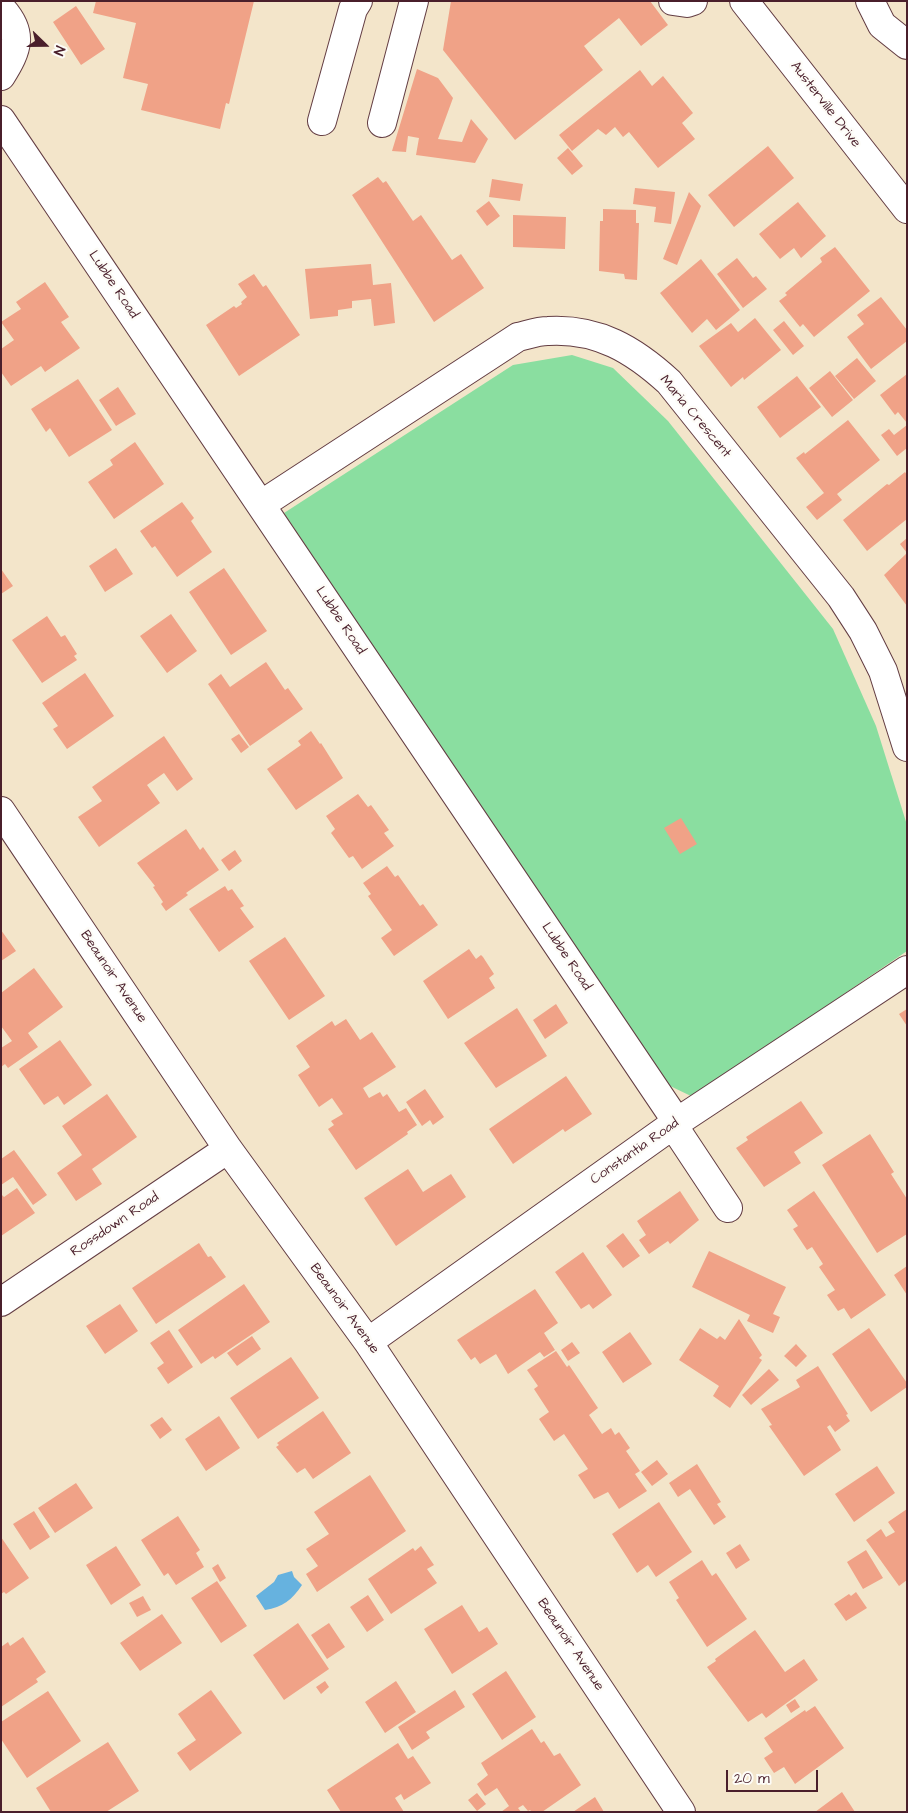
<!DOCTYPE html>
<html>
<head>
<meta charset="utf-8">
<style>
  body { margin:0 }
  #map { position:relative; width:908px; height:1813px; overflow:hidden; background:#f3e5ca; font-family:"Architects Daughter",sans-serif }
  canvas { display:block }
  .frame { position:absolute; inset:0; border:2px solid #4a1f2b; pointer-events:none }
  .north { position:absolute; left:20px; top:20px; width:50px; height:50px; -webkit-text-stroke:4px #fdfcf7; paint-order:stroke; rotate:112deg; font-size:14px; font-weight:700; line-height:20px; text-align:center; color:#4a1f2b }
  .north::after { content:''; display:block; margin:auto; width:18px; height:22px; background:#4a1f2b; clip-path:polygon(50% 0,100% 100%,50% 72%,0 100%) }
  .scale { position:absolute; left:726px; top:1770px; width:92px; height:22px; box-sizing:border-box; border:2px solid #4a1f2b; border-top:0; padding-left:6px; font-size:15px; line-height:18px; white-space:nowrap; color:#4a1f2b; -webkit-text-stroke:4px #fdfcf7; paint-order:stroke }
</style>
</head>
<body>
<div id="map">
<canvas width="908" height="1813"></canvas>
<div class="frame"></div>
<div class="north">N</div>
<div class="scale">20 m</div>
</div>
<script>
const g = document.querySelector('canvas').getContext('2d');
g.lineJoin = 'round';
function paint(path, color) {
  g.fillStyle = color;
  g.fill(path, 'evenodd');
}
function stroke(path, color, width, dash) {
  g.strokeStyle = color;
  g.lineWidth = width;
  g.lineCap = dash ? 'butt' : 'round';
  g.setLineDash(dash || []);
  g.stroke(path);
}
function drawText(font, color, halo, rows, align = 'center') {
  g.font = font + ' "Architects Daughter",sans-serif';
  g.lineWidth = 4.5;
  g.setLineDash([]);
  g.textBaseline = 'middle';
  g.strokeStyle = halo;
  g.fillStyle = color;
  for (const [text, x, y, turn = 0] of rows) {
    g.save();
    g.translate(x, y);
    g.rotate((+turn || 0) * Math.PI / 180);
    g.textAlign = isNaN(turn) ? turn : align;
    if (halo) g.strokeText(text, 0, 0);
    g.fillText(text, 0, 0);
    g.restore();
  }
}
const green = new Path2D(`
  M572,355L613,368L668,421L833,629L876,726L907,825V951L693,1097L666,1084L284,513L513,365Z`);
const water = new Path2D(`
  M292,1571L294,1577L302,1585C292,1600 283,1607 265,1610L256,1596L274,1582L278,1575Z`);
const building = new Path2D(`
  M96,1H254L229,104L226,103L220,129L141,110L148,84L123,78L136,23L93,13Z
  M451,1H650L668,25L641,46L619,18L584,46L603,70L515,140L443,50Z
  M76,6L105,49L81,65L53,22Z
  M417,69L438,78L453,98L438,139L462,142L471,119L488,139L475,163L416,155L419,138L408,136L406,152L392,151Z
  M640,70L652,86L663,76L693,113L682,123L695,139L658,168L629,132L623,137L615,127L606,135L598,129L572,151L559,135Z
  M768,146L794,178L734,227L708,195Z
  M568,148L583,166L572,175L557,158Z
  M378,177L383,183L386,181L413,221L421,215L452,260L461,254L484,288L434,322L352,195Z
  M492,179L523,184L520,201L489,197Z
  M635,188L675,192L671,224L654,222L656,207L633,204Z
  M689,192L701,206L677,265L663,259Z
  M489,201L500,216L487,226L476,211Z
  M798,202L826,236L801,258L794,248L780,259L759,234Z
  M603,209L636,210V223H639L637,280L625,279L624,274L599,271L600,221H603Z
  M513,215L566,217L565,249L513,247Z
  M835,247L870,291L814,337L803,324L800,327L779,301L787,295L785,293L822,262L820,258Z
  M737,258L753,278L756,276L767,289L743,308L717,274Z
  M701,259L740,310L716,330L707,319L692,333L660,293Z
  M371,264L373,285L391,283L395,323L374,326L371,299L352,301V308L338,310V316L310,319L305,269Z
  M254,274L263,287L266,285L300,335L239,376L206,325L234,306L236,308L242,304L241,302L247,297L238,284Z
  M45,282L69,317L61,322L80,348L45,372L41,366L11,386L1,372V349L14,340L1,322L21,309L16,302Z
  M881,297L907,330V341L871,369L847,337L864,324L857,315Z
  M755,318L781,350L744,380L743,377L731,387L699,346L731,323L738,332Z
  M784,321L804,346L793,355L773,330Z
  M857,358L876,381L854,399L835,376Z
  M830,371L853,400L832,417L809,388Z
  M907,374V423L898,412L895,415L880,395Z
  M797,376L821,407L780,438L757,407Z
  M78,379L112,430L69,457L50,428L46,432L31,409Z
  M118,387L136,414L116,426L99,400Z
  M848,420L880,460L837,494L842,500L817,520L806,507L824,493L796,458L804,452L805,454Z
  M907,425V448L897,456L881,435L889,429L894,435Z
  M135,442L164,484L114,519L88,482L113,465L110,460Z
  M905,472L907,475V519L867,551L843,520L887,484L889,485Z
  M182,502L194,518L191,521L212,552L177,577L155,546L152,548L140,531Z
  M907,538V606L884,575L907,553L900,544Z
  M116,548L133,574L105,592L89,566Z
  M224,568L267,631L231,655L189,592Z
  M1,569L13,586L1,594Z
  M171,614L197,651L167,673L140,636Z
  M47,616L61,637L65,635L77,654L74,656L77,660L42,683L12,640Z
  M266,662L285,690L288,688L303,709L250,746L208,684L221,674L230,687Z
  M85,673L114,716L67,749L53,729L58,726L42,703Z
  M311,731L320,744L321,743L343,778L296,810L267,769L301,745L298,741Z
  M239,734L249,747L241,753L231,739Z
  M164,736L193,779L177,791L164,773L147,785L160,803L99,847L78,817L102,801L92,787Z
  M358,794L368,807L371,805L389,830L384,833L394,846L362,869L353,856L349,858L331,833L335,829L326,816Z
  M681,818L697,844L680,854L664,828Z
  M186,829L200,850L203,847L219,870L186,893L188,895L166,911L161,904L163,902L153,887L155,886L137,863Z
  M235,850L242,861L229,871L221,860Z
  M387,866L395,877L398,875L420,906L423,904L438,925L394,956L381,938L392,930L368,896L371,894L363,883Z
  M225,886L228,891L232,889L244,906L240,908L254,927L219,952L189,909Z
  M1,930L16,951L1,961Z
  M285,937L325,996L289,1020L249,961Z
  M469,949L476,959L481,955L483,957L494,974L489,978L495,988L448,1019L423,981Z
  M34,968L63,1007L28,1033L38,1047L8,1068L5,1064L1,1067V1048L12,1041L1,1026V993Z
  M556,1004L568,1023L545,1039L533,1020Z
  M517,1008L547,1056L496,1088L464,1043Z
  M907,1009V1026L899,1014Z
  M346,1019L360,1040L372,1032L396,1067L363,1088L369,1098L380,1092L383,1097L387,1094L399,1112L406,1108L417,1125L407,1132L408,1134L356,1170L328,1129L334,1125L331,1121L343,1114L332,1098L319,1107L298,1075L310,1067L296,1046L332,1021L335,1026Z
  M60,1040L92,1085L64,1105L58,1096L44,1105L19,1069Z
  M566,1076L592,1114L565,1132L563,1129L513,1164L489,1129Z
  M425,1089L444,1117L433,1125L430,1120L422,1126L406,1102Z
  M107,1094L137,1137L92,1169L102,1184L76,1201L57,1173L82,1155L62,1126Z
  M801,1101L823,1133L794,1152L801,1163L764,1187L736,1148L748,1140L746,1137Z
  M870,1134L894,1172L891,1174L907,1199V1234L877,1253L822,1165Z
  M14,1150L47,1195L33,1205L13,1177L1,1185V1159Z
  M408,1169L423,1192L451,1174L466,1197L396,1246L364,1198Z
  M17,1188L35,1213L1,1236V1194L4,1197Z
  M680,1191L699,1220L670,1244L668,1241L649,1254L639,1240L646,1235L637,1221Z
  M814,1191L886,1295L851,1319L844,1308L838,1311L827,1295L835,1290L819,1267L823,1264L812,1247L807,1250L793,1229L798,1226L787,1210Z
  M623,1233L640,1256L623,1268L606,1246Z
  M199,1243L208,1257L211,1256L226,1277L156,1324L132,1288Z
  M709,1251L786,1287L773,1314L780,1317L773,1333L747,1321L750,1315L692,1287Z
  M583,1252L612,1295L593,1309L589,1304L581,1309L555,1272Z
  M907,1266V1295L894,1275Z
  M244,1284L270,1322L215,1359L213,1356L201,1364L178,1330Z
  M535,1289L558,1323L544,1333L555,1350L544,1357L540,1352L508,1374L496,1354L480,1364L475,1357L471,1360L457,1340Z
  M120,1304L138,1331L105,1354L86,1326Z
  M739,1319L762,1355L759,1358L762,1360L730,1408L713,1396L719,1386L679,1360L700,1328L717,1339L720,1336L725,1340Z
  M869,1328L907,1383V1387L871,1412L832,1354Z
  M169,1330L193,1367L168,1384L157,1368L164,1363L150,1343Z
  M630,1332L652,1364L623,1383L602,1352Z
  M252,1336L261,1349L237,1366L227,1353Z
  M572,1342L580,1353L568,1361L561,1350Z
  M796,1344L807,1356L796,1367L784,1356Z
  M556,1351L567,1367L569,1365L598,1408L589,1415L602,1434L611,1428L615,1435L619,1432L630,1448L626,1451L640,1471L635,1474L647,1491L619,1509L608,1492L594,1499L578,1475L588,1469L564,1434L554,1441L539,1419L549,1412L534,1389L538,1386L527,1370Z
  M291,1357L319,1398L258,1439L230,1398Z
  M818,1366L848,1414L846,1415L850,1421L835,1432L830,1425L827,1427L841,1450L804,1476L769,1426L772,1425L761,1409L800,1387L796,1380Z
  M769,1369L779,1380L751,1405L742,1395Z
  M323,1411L351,1453L313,1479L305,1468L297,1473L276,1447L279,1445L277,1443Z
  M219,1416L240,1448L206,1471L185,1439Z
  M162,1417L172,1430L160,1439L150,1425Z
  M657,1460L668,1474L652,1486L641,1472Z
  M697,1464L721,1502L717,1504L726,1517L714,1525L690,1489L678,1497L669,1483Z
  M877,1466L895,1493L854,1522L835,1494Z
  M370,1475L406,1531L317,1592L306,1574L318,1566L306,1549L329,1534L314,1512Z
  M76,1483L93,1508L55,1533L38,1508Z
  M659,1502L692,1552L656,1577L648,1565L637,1573L612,1534Z
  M907,1509V1580L899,1586L866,1540L881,1529L886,1537L895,1532L888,1522Z
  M34,1511L50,1537L30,1550L13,1524Z
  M178,1516L200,1550L196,1553L204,1567L176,1585L168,1573L164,1576L141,1540Z
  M1,1537L29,1578L6,1594L4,1592L1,1594Z
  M740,1544L750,1560L736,1569L726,1553Z
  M116,1546L141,1585L111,1605L86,1565Z
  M421,1546L434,1565L427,1569L437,1583L391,1614L368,1579L413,1548L415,1551Z
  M866,1550L883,1578L863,1589L847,1562Z
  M702,1560L712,1576L716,1573L747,1619L707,1647L676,1600L679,1598L669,1582Z
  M218,1564L226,1578L220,1582L212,1568Z
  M217,1581L247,1626L221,1643L191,1598Z
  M856,1592L867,1608L846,1621L834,1604L849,1594L851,1596Z
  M368,1595L384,1620L367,1632L350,1607Z
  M143,1596L151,1610L137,1617L129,1603Z
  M462,1605L479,1632L487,1627L498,1644L452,1674L424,1629Z
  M162,1614L182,1643L140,1671L120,1643Z
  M298,1623L329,1669L284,1700L253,1655Z
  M329,1623L345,1647L327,1659L311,1635Z
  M755,1630L785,1672L804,1659L818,1680L766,1718L762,1713L748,1722L707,1667L716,1661L715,1659Z
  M23,1637L46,1672L36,1679L38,1682L1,1707V1647L8,1642L10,1646Z
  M506,1671L536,1717L502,1740L472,1694Z
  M325,1681L329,1687L321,1694L316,1687Z
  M396,1681L416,1712L385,1733L365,1702Z
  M211,1690L242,1733L190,1771L177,1753L196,1740L178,1714Z
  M455,1690L465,1707L426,1732L430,1738L412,1750L398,1727Z
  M48,1691L81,1741L27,1778L1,1739V1722Z
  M795,1699L800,1707L791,1713L786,1705Z
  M815,1706L844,1748L795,1784L784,1767L774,1773L764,1758L773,1752L764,1738L805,1710L806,1712Z
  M532,1729L541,1743L544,1741L554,1756L560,1753L581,1785L542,1812H532L530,1810L528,1811L523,1805L518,1808L521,1812H501L509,1806L497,1788L485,1796L477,1784L488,1775L481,1763Z
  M108,1742L139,1791L106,1812H51L36,1788Z
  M398,1743L408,1759L413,1756L431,1783L404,1800L401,1794L395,1798L404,1812H341L327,1790Z
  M842,1792L855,1812H815Z
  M477,1793L486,1804L477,1811L468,1800Z
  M595,1797L604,1812H573Z`);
const minor = new Path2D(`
  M673,1L687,3L693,1
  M744,1L907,209
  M870,1L882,25L907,45
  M1,8C24,33 18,49 1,76
  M1,120L677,1122
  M322,121L353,9L358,1
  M382,123L414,1
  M262,504L518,337C527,335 538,331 548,331C598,328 634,350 669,382L841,597L863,631L883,671L907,747
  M1,811L228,1149L368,1342L681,1812
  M673,1125L728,1208
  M1,1302L228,1149
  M368,1342L677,1122L907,970`);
const streetNames = [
  ["Austerville Drive",825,105,52],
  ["Lubbe Road",113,285,56],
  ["Maria Crescent",695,417,50],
  ["Lubbe Road",340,621,56],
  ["Lubbe Road",566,957,56],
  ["Beaunoir Avenue",113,977,56],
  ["Constantia Road",635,1152,-35],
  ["Rossdown Road",115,1225,-34],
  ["Beaunoir Avenue",344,1309,54],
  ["Beaunoir Avenue",570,1645,56]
];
paint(green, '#8adea0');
paint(water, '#66b2df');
paint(building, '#f0a287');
stroke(minor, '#633d43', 30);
stroke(minor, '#fff', 28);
drawText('14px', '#4a1f2b', '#fdfcf7', streetNames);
</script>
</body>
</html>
